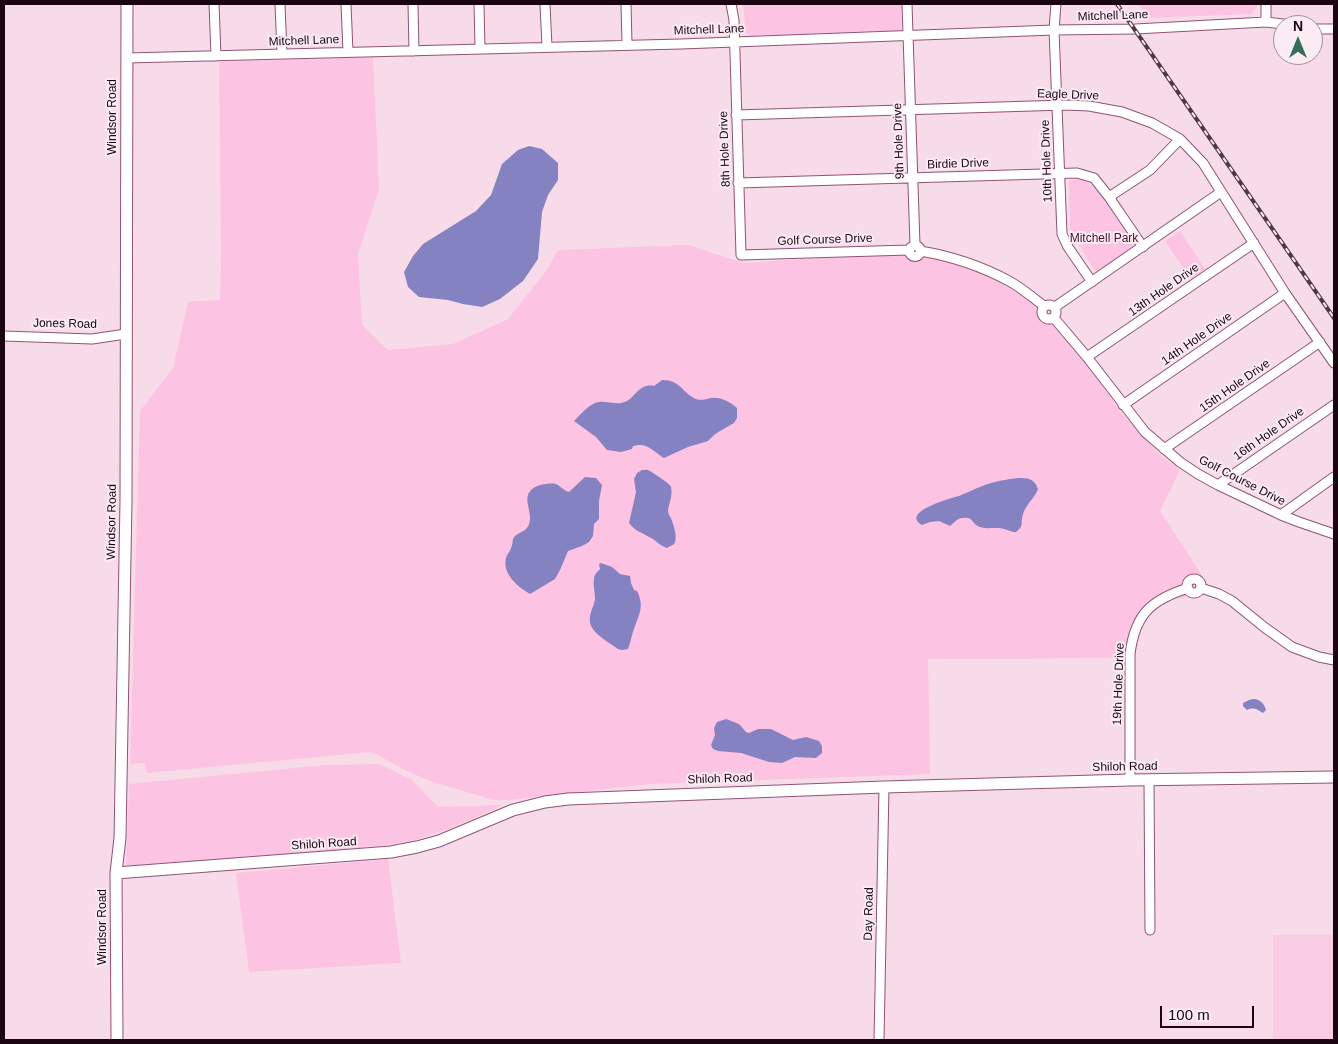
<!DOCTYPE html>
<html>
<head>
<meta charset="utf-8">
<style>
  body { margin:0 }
  #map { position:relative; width:1338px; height:1044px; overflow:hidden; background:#f7dbe9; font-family:Helvetica,sans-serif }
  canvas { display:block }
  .frame { position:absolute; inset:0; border:5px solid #1b0512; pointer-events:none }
  .north { position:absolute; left:1273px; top:15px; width:50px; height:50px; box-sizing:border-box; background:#fbecf4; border:1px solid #a1909a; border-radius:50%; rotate:0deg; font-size:14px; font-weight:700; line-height:20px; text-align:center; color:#1b0512 }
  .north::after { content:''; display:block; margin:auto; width:18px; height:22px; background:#326d56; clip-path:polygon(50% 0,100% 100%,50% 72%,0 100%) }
  .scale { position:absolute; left:1160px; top:1006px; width:94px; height:22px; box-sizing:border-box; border:2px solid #1b0512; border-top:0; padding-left:6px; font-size:15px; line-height:18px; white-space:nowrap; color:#1b0512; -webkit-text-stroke:4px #fbecf4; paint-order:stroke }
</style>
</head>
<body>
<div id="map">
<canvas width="1338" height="1044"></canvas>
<div class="frame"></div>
<div class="north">N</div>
<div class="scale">100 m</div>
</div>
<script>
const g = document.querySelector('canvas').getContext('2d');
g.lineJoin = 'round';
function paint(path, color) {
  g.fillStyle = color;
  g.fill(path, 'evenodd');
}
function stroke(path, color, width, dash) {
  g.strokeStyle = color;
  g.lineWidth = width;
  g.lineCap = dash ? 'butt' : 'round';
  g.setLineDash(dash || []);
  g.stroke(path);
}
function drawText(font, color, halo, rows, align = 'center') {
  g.font = font + ' Helvetica,sans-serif';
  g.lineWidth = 4;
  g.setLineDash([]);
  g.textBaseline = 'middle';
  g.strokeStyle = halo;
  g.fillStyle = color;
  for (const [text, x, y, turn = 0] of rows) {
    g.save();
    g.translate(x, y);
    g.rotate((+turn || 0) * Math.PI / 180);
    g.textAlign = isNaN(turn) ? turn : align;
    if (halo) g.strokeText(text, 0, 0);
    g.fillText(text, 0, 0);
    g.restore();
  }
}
const built = new Path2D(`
  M1273,935H1334V1040H1273Z`);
const green = new Path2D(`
  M743,4H901V32L751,36L746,33Z
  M1139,4H1257V7L1251,14L1148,18Z
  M373,57L379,189L358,254L362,325L388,350L453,344L508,319L546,271L558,250L689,245L743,263L803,259L903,255L957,262L1012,287L1031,300L1082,357L1120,411L1159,454L1180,470L1160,511L1209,586L1199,595L1151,603L1126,658L928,659L930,774L650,784L509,800H494L433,782L407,771L376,754L370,752L147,773L145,763L130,764L140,411L173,368L188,302L220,300L221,254L219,62Z
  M1069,180H1083L1098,189L1134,239L1132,249L1101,271L1094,270L1070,229Z
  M1180,231L1205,269L1191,279L1165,241Z
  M379,764L412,780L438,807L503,805L451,828L409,842L314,853L126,866L129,784L326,765Z
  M388,859L401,963L249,972L236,873Z`);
const water = new Path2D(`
  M529,146L542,149L558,163V180L548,195L542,212L538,259L523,281L500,299L482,307L463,304L448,300L419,297L408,287L404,272L413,256L423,244L476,211L491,195L502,164L518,150Z
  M662,380C681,380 681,392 696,399C701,401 706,399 711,398C721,397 730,402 737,408V418L734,423L715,434L708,441L688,447L664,458C653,452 648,442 633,446L632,449L621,452L607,450L596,437L574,421C581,414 590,403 599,402C609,401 617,406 627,401C636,396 640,383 654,386Z
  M642,470C646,470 646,469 650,471C653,473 671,484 671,487C673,495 669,504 668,510C668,515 671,517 672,521C674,526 678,539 674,544C673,545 668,547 667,548C660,546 656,540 649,537C641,532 635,531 629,523L636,492L634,479L637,473Z
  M585,477L596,478L602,485L599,501V519L594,524L593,536L589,542L582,546L568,551L560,570L555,579L530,594C518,587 502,574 506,558C507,554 510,552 511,548C513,545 512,540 514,537C517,533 524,532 527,528C538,513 514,494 540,485C545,484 551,483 556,484C560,486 563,490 569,492Z
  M1018,478C1028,478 1034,478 1038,489C1035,498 1026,504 1023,514C1020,523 1025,525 1016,532C1011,532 1009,530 1004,529C996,526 984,531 976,525C971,521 972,517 963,518C957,518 954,523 950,526L939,521L930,522L922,525C900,512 951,498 959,496C971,491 982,485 995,482C1002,480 1010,479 1018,478Z
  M601,563L612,567L620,574L630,576L631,583L634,590L637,591C644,605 640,613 635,626C632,633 631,641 628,649L622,650L618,649C610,643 596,636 591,626C587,615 594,608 595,599C595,592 593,585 594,579C594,575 597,572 600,569L599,564Z
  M1253,699C1260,699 1264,703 1266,710L1263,713C1257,709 1253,707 1247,710L1243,706V703L1249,700Z
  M726,719L739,724L746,732L749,733L758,729H771L793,740L806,737L819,741L822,746V753L816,758L795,757L782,763L769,762L741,753L718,751L713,749L711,745L715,735L714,728L717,722Z`);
const minor = new Path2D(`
  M214,4L216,56
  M280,4L282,54
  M346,4L348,52
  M413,4L414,51
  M479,4L480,49
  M545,4L547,47
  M626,4L627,44
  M731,4L734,20L741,255L909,250
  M907,4L915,245
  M1056,4L1054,30L1062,234L1068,247L1092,282
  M1266,22V4
  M1313,29H1334
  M127,58L681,44L1054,30L1135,29L1266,22L1291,25
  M736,115L1065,105L1089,106L1122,112L1152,123L1180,139L1203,163L1285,293L1334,363
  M738,183L1077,173L1094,178L1109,197L1143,247
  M1109,197L1150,170L1180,139
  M909.5 251a5.5 5.5 0 1 1 11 0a5.5 5.5 0 1 1-11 0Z
  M920,251C951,256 981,266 1009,281C1022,288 1033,298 1044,306
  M1042 312a7 7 0 1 1 14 0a7 7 0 1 1-14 0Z
  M1055,307L1221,192
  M1054,318L1087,357L1145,432L1180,462L1198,474L1218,485L1281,515L1299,522L1334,534
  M4,336L92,339L126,334
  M1087,357L1254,243
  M1123,405L1285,293
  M1164,449L1320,342
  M1218,485L1334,405
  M1281,515L1334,477
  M1187 586a7 7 0 1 1 14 0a7 7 0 1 1-14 0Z
  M1201,588L1219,594L1232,601L1264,627L1292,647L1319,657L1334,660
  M1130,780V654C1135,614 1151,600 1188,588
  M1149,780L1150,930
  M879,1040L884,787`);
const major = new Path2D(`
  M116,873L391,852L417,847L439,841L513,810L545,802L568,799L884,787L1130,780L1334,777
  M117,1040L116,873L120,838L126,500L127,4`);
const rail = new Path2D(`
  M1117,4L1334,318`);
const streetNames = [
  ["Mitchell Lane",1113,16,-2],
  ["Mitchell Lane",709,30,-2],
  ["Mitchell Lane",304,41,-2],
  ["Eagle Drive",1068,95,2],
  ["Windsor Road",113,117,-90],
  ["9th Hole Drive",899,141,-92],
  ["8th Hole Drive",725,149,-92],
  ["10th Hole Drive",1047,161,-92],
  ["Birdie Drive",958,164,-2],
  ["Golf Course Drive",825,240,-2],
  ["13th Hole Drive",1164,290,-35],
  ["Jones Road",65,324,1],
  ["14th Hole Drive",1197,339,-35],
  ["15th Hole Drive",1235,386,-35],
  ["16th Hole Drive",1269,434,-35],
  ["Golf Course Drive",1242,481,27],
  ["Windsor Road",112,522,-89],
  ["19th Hole Drive",1119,684,-88],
  ["Shiloh Road",1125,767,-1],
  ["Shiloh Road",720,779,-2],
  ["Shiloh Road",324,844,-4],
  ["Day Road",869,914,-89],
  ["Windsor Road",103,927,-90]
];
const parkNames = [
  ["Mitchell Park",1104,239]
];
paint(built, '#facce4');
paint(green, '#fdc3e2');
paint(water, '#8582c2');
stroke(minor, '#8e5375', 11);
stroke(major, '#8e5375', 13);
stroke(minor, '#fff', 9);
stroke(major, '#fff', 11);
stroke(rail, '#4f3745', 4);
stroke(rail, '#fbecf4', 2, [5.5]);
drawText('12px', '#1b0512', '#fbecf4', streetNames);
drawText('12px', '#490d34', '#fbecf4', parkNames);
</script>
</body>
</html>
